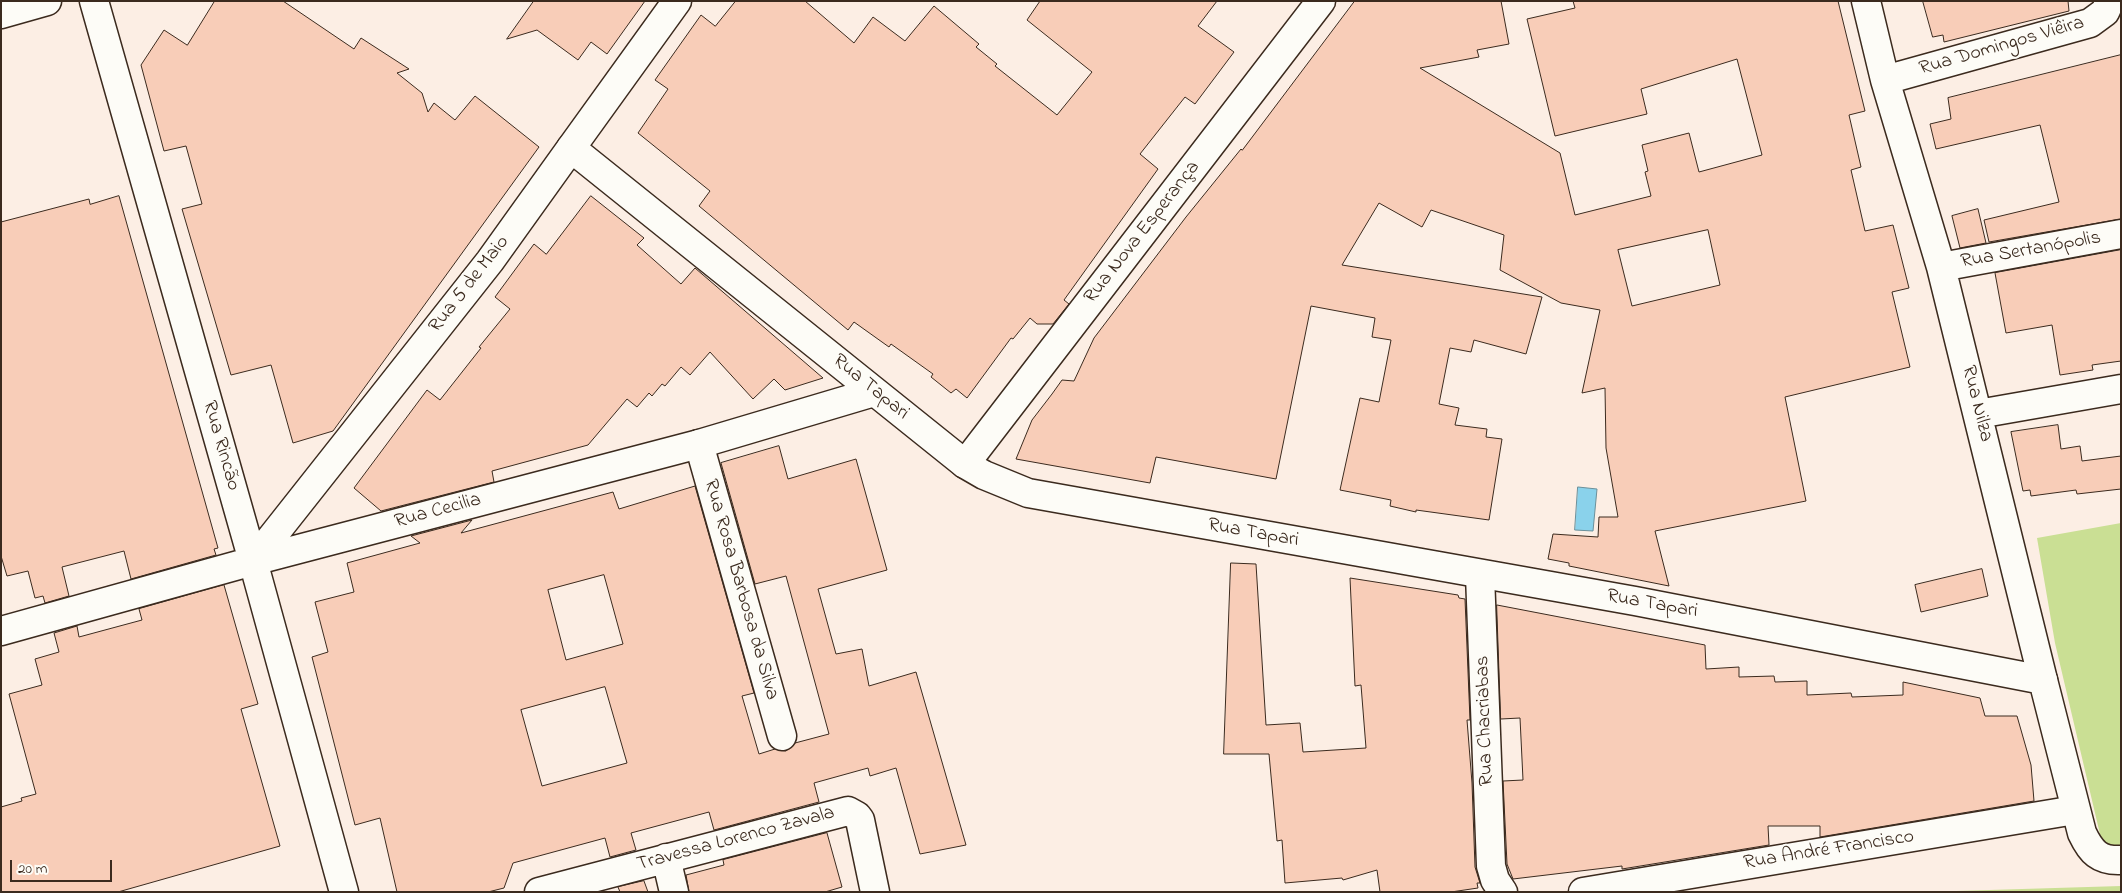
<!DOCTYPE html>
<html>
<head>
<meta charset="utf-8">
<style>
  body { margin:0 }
  #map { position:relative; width:2122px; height:893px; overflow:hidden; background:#fceee4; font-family:"Indie Flower",sans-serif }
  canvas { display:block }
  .frame { position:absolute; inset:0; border:2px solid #3b2a1e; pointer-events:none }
  .scale { position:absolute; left:10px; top:860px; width:102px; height:22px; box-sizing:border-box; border:2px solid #3b2a1e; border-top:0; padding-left:6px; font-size:15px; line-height:18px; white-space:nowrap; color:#3b2a1e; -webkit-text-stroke:4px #fdfcf7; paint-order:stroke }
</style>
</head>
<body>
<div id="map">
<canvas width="2122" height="893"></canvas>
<div class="frame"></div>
<div class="scale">20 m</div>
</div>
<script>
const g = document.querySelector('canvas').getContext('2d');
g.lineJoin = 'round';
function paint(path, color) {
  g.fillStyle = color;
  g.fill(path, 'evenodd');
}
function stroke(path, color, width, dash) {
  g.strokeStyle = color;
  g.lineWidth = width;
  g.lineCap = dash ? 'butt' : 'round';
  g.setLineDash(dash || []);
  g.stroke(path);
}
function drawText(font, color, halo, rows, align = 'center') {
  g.font = font + ' "Indie Flower",sans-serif';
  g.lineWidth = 4;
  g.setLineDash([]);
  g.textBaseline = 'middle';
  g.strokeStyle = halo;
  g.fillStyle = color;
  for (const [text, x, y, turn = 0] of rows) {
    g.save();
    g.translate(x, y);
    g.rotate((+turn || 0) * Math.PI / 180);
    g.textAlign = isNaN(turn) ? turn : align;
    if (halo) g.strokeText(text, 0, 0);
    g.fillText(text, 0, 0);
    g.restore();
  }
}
const green = new Path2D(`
  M2121,523V845L2103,847L2055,643L2037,538Z
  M2121,886V892H1923Z`);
const water = new Path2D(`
  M1578,487L1597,489L1593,531L1575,530Z`);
const building = new Path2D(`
  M215,1H283L354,49L361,38L409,69L397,73L422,93L428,112L434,103L455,120L475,96L539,147L333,431L293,443L271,365L231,375L182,209L202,204L186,146L164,151L141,65L164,30L187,45Z
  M534,1H645L607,54L591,42L578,60L537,30L507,39Z
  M736,1H805L854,43L873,17L905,41L934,6L979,44L976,47L997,64L995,66L1057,115L1092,72L1027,20L1040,1H1217L1198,26L1234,52L1195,104L1185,97L1140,154L1158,169L1064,300L1069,304L1053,324H1037L1030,318L1013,339L1011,338L967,398L956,389L951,393L931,377L933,374L891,344L889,347L854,322L848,330L699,206L710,191L638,133L668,89L655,80L684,39L701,15L715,26Z
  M1355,1H1501L1509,44L1477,50L1479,57L1420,68L1560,153L1575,215L1651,196L1645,172L1648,171L1642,145L1689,133L1699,172L1762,155L1737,59L1641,89L1647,114L1555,136L1527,19L1575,8L1573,1H1838L1865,111L1849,115L1861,167L1851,170L1865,231L1893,225L1909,288L1892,292L1910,367L1785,397L1806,501L1655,531L1669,586L1569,566V563L1548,559L1553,534L1598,537L1599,517H1618L1606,448L1605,388L1582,393L1600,310L1561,303L1500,270L1504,235L1431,210L1422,227L1379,203L1342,265L1542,297L1526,354L1474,340L1471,352L1450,348L1439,404L1459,408L1455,425L1487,429L1486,437L1502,439L1489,520L1416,510V512L1390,506L1391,500L1340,490L1360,398L1379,402L1391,340L1372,337L1375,318L1311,306L1276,479L1156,457L1150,483L1016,459L1032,420L1052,394L1062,380L1074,381L1094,338L1186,217L1241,149L1242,150ZM1708,230L1720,285L1632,306L1618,250Z
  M1923,1H2068L2069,11L1944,42L1943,35L1933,37Z
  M2121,55V219L1989,242L1984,220L2059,202L2040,125L1936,149L1930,124L1951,119L1948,98Z
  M119,196L218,548L214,549L216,555L131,579L124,551L62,567L69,596L45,603L43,596L35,598L28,571L7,576L1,556V222L89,199L90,204Z
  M591,196L644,238L637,245L681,284L695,268L823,378L785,390L774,379L753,399L710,352L690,375L681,367L665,386L662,384L652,396L649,393L637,407L627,399L588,445L492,471L494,482L381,511L354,488L427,390L440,400L481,348L479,347L510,309L495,297L534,244L546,254Z
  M1978,209L1986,243L1960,248L1952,216Z
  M2121,250V361L2092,365L2093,370L2060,375L2052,325L2006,333L1995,273Z
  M2058,425L2061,449L2080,446L2082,461L2121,456V489L2077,494L2076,490L2031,496L2030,490L2023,491L2011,432Z
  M779,446L788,479L856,459L887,570L818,589L836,654L862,649L869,686L916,672L966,845L920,854L896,768L870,776L868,768L814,783L819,802L714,830L709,812L631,833L636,850L610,857L605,838L513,863L504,888L488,892H397L380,818L355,825L312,657L328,652L315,602L354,592L347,563L420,543L411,536L472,520L461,533L613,492L619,509L695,486L754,693L742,696L759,754L775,749L786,751L795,743L829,734L786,576L755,584L721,463ZM604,575L623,644L566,660L548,590ZM605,687L627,763L542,786L521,710Z
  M1231,563L1256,564L1266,725L1300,723L1303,752L1366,748L1361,685L1355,686L1350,578L1458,595L1459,598L1465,599L1470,720H1467L1472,783L1475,867L1480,883H1477L1478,888L1451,892H1380L1377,870L1343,880L1342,878L1285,883L1282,840L1277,841L1269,754H1224Z
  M1982,569L1988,596L1921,612L1915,585Z
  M224,585L258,704L241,709L280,846L118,892H1V807L22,801L21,798L36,794L9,694L42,685L35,659L59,652L54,633L77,626L79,637L142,620L139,609Z
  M1497,605L1705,645L1706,669L1739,667V677L1774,676L1775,682L1807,681V695L1851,693L1852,697L1903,695V682L1980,698L1985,716H2017L2031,765L2034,801L1820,837V826H1768L1769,845L1622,869V866L1513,879L1507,864L1503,781L1523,780L1520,718L1501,719Z
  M827,833L842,887L825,892H689L686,875L724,865L723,860Z
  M644,881L648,892H620L618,887Z`);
const street = new Path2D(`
  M1866,1L1885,80L1941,267L2043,680
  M1885,80L2090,23L2105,12L2110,1
  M571,148L677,1
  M1941,267L2121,234
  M1978,414L2121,389
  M699,444L782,736
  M965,464L1321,1
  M253,561L344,892
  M1480,575L1491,866L1495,880L1503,892
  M666,858L674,892
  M539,892L848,811L857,816L860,820L875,892
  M1583,892L2075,810`);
const secondary = new Path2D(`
  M94,1L253,561
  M1,14L47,1
  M253,561L490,261L571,148L965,464L984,475L1028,493L1635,601L2043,680L2082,833C2091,852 2099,861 2121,860
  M1,631L253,561L699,444L874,392`);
const streetNames = [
  ["Rua Domingos Viêira",2002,47,-16],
  ["Rua Nova Esperança",1143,233,-52],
  ["Rua Sertanópolis",2031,251,-10],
  ["Rua 5 de Maio",470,285,-52],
  ["Rua Tapari",870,388,39],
  ["Rua Nilza",1976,404,76],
  ["Rua Rincão",220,446,74],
  ["Rua Cecilia",438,512,-15],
  ["Rua Tapari",1253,534,10],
  ["Rua Rosa Barbosa da Silva",740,590,74],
  ["Rua Tapari",1652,605,10],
  ["Rua Chacriabas",1486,721,-92],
  ["Travessa Lorenco Zavala",736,840,-15],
  ["Rua André Francisco",1829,851,-9]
];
paint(green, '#cadf94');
paint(water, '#8ad2eb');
stroke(water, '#6a8f99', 1);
paint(building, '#f8cdb8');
stroke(building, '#3b2a1e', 1);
stroke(street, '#3b2a1e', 31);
stroke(secondary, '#3b2a1e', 31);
stroke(street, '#fdfcf7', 28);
stroke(secondary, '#fdfcf7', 28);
drawText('20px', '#3b2a1e', '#fdfcf7', streetNames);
</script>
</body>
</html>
